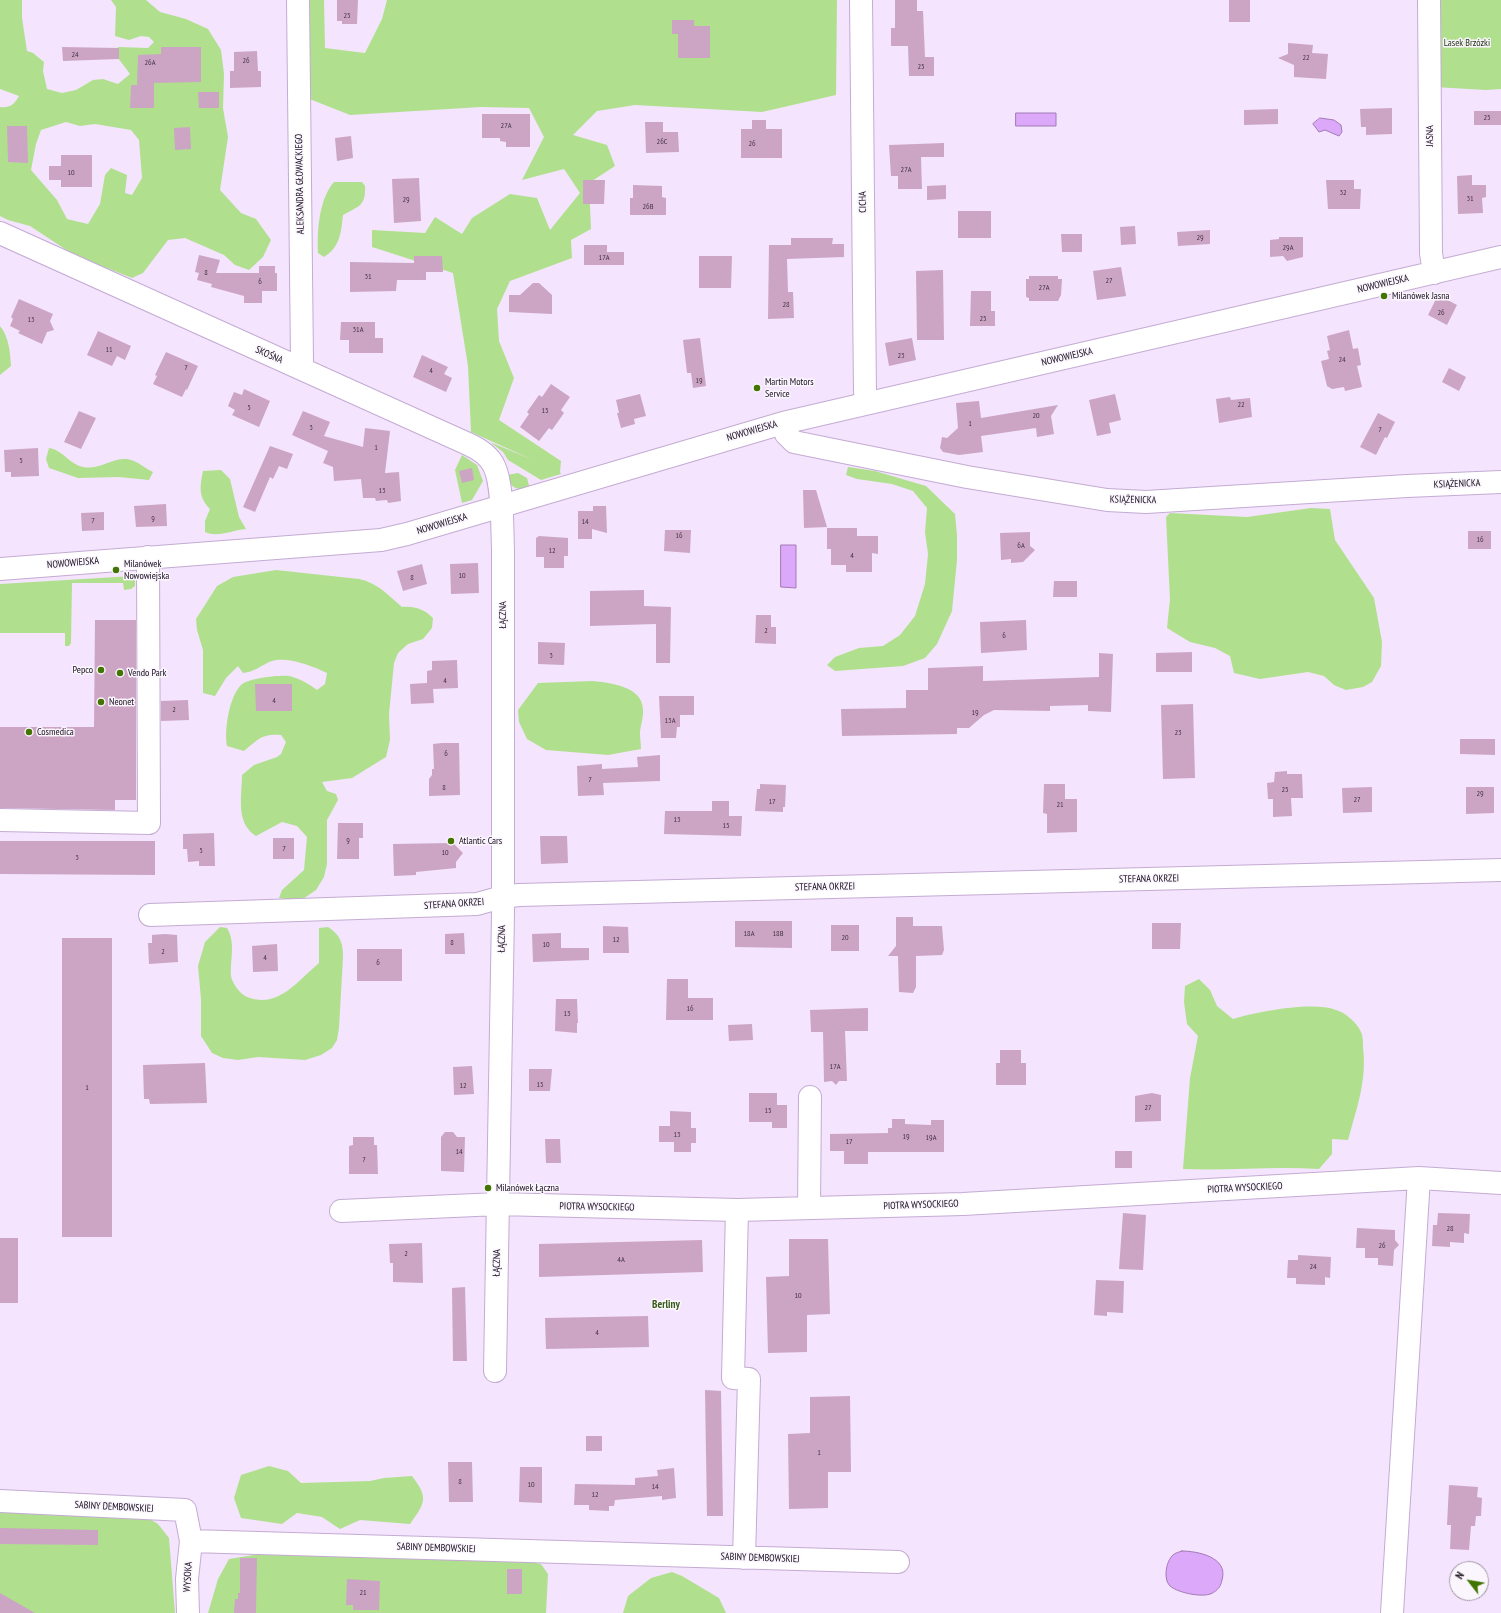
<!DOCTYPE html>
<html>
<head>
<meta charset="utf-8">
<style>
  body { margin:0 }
  #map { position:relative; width:1501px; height:1613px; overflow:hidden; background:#f4e4fd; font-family:"PT Sans Narrow",sans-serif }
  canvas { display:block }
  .north { position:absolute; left:1449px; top:1561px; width:40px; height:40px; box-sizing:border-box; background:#fbf6fe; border:1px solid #9f99a3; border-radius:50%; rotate:301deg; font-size:11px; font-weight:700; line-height:16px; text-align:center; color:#160d1b }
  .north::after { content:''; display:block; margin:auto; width:14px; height:18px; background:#417500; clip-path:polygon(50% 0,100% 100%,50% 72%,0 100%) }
</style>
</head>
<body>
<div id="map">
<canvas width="1501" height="1613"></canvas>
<div class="north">N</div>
</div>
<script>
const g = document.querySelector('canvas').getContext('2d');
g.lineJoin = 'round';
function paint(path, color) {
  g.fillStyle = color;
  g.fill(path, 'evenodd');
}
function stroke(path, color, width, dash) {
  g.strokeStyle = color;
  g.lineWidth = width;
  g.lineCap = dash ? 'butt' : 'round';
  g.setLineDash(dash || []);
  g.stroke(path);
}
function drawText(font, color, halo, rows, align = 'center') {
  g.font = font + ' "PT Sans Narrow",sans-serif';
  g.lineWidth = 3;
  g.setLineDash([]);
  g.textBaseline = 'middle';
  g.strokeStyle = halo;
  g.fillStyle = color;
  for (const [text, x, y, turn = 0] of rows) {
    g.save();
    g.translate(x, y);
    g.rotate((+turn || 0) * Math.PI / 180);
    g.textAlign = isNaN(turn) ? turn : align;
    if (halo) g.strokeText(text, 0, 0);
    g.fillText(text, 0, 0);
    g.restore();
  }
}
const green = new Path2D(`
  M0,0H22V18L27,51L33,53L44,62L43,71L47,89L62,93L76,90L93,80L103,79L118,84L130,74L115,54L118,47L148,48L154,42L149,37L141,36L129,40L115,36L116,7L111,0H146L160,12L186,19L208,29L221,50L224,74L223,108L228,137L220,190L241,213L256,219L271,240L263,257L249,270L235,265L224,255L185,238L168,240L143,273L132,278L74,255L30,226L8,220L0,216V107C10,108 14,105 19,96L0,89ZM66,122L80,126L95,124L131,130L139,140L142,178L132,195L125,193L127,175L111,168L105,175L100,204L88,224L67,219L57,200L31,170L36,144L41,130Z
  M307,0H324L325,48L365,53L382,19L387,0H837L836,95L762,112L635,105L597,111L573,135L607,145L615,166L589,183L591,229L571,240L572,258L510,281L497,309L499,341L514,378L499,420L561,461L560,472L561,474L541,480L508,460L503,452L490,442L533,460L471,432L468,366L453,273L372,247V230L425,233L435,217L462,234L472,218L510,194L537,198L550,230L580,193L564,169L522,180L544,137L529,108L481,107L350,115L302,96Z
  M1434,0H1501V89L1486,90L1434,87Z
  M334,182H362L365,186C366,206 359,206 343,215C341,233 340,247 324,257L318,253C317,231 319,199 334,182Z
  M0,326C9,337 10,352 11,366L0,375Z
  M49,448C63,450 69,464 83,467C101,471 117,453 134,461C141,464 146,469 153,472L149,480L119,477L78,478L49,468L46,459Z
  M462,455L477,465L483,481L472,500L462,503L455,470Z
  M848,467L875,471L926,486L955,514L957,535V560L952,611L937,644L925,658L903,666L835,671L827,665L835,657L859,648L883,646L900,635L915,616L925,584L928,554L925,532L927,508L913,491L892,484L857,479L846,475Z
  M221,470L230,479L239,517L246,529C232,530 218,538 205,532V521L210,509C198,497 200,486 203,471Z
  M518,473L527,478L530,489C517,490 510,489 507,475Z
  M1311,508L1330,509L1335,540L1374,598L1382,642L1381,666L1372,682L1363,687L1346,690L1334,685L1324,676L1308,672L1260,679L1234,673L1230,656L1215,648L1190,642L1167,628L1170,599L1166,517L1170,513L1247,517Z
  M276,570L359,579C378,583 388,595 402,607C415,606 424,609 433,618L432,628L423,639L408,644L398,653L394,663L389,714L390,740L386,757L352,778L322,782L327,791L336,794L338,800L327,820V864L324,877L316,890L300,901L279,898L282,890L304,870L307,837L297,826L282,822L256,836C235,823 242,796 242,775L254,765L277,757L281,754L286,742L281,735C262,733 257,740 244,751L227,746C224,731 229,697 241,685C249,678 279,675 289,676C299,678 309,684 317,690L325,684L327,673C313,666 287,656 272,661C261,665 255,672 243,673L238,666L226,678L215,696L203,693V650L197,630L196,619L217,586L233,577Z
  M133,576L135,581V586L131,589L124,590L123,583H72L71,643L69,646H65V633H0V584Z
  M593,681C610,683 642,686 643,709C644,717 640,726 640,734C640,739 641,744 641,749L608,755L546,750L527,739L519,722L518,710L538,683Z
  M220,927L227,928C236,943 230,959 231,976C232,983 240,994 247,997C279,1009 297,981 319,963V928L328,927C340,935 343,942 343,957L339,1028L337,1040L332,1048L321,1055L305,1060L258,1057L238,1060L223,1058L212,1053L201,1036V999L198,966L205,942Z
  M1199,979L1210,990L1217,1006L1233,1019C1257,1012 1312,1001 1336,1010C1345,1012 1357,1023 1361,1032C1363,1036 1363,1042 1363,1047C1367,1081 1357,1107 1348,1140L1332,1139V1154L1319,1169C1273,1166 1228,1171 1183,1169L1190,1078L1198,1036L1187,1024L1184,1002L1185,986Z
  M269,1466L288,1471L301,1483L370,1481L384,1478L412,1476C429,1498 425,1503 410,1524L360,1520L340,1529L322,1517L297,1513L282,1524L241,1518L234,1498L241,1475Z
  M0,1508L143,1515L158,1524L169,1538L175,1613H0Z
  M272,1552L512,1559L541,1564L548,1574L546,1613H208L218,1579L229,1559Z
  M672,1572L682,1576L719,1598L726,1613H623L628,1596L651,1578Z`);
const water = new Path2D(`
  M1016,113H1056V126H1016Z
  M1320,118L1334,120L1341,125L1342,132L1339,136L1325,130L1319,132L1313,124Z
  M781,545H796V588L781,587Z
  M1182,1551C1197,1551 1229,1557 1222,1580C1221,1585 1219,1589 1214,1592C1206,1599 1178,1593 1170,1586C1163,1579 1166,1561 1173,1555C1175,1553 1179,1552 1182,1551Z`);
const building = new Path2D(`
  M337,0H358L357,24H342V21H337Z
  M895,0H917V11H923L925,57H934V76H909L908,46H891V28H895Z
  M1229,0H1250V22H1229Z
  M672,20H694V26H710V58H678V34H672Z
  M1288,43L1313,45L1312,53L1328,54L1326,79L1294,77V65L1278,58L1288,54Z
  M62,47L119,48V59L63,61Z
  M161,47H201V82L154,83V108H130L131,85H137L138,55L161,54Z
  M257,51L258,71H261V87L230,88V71H234V52Z
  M198,92H219V108H199Z
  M1392,108V134L1366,135V127H1361L1360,109Z
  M1278,109V124L1244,125V110Z
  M1474,111H1501V125H1474Z
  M482,114H530V147H506V142L500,141V138H482Z
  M752,120H766V129H782V158H741V129H752Z
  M645,122H663V132H678L679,152L646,153Z
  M7,126H27L28,163L8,162Z
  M190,127L191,149L175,150L174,128Z
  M351,136L353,158L337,161L335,138Z
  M944,143V157H921L922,189H898V176H891L889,145Z
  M61,155H92V187H61V180H49V166H61Z
  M1472,175V185H1486V197L1482,198L1483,213L1458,214L1457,176Z
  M419,178L421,221L394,223L392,179Z
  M583,180H605L604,204H583Z
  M1326,180H1354V189H1361L1360,209H1328Z
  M633,185L662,186V197L666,198V215H630V198H633Z
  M946,185V199L927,200V186Z
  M958,211H991V238H958Z
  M1135,226L1136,244L1121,245L1120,227Z
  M1210,230V244L1178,246L1177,232Z
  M1061,234H1082V252H1062Z
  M1279,237H1303V257L1287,261L1283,256L1270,257V240L1279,239Z
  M791,238H833L832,244H844V257L787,259L788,292H793L794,318L768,319L769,245H791Z
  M584,245H607V252H624V265H584Z
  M199,255L220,260L216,273H259V266H275V273H277V291H262V303H244V296L211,287L212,284L197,280L199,273L195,272Z
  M414,256H442L443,272H426V280H397L396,291L350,292V262L414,263Z
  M699,256H732L731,288H699Z
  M1121,267L1126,296L1097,300L1093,271Z
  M943,270L944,340H917L916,271Z
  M1029,276H1058V279H1062L1061,295L1058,301H1029V298L1026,297V279H1029Z
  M533,283H539L552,295V314L509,312V295H520Z
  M971,291H991V311H995V326H970Z
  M1438,295L1457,305L1447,325L1428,315Z
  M19,299L53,314L50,321L54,330L47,332L42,344L18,333L20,331L10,326L13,319L11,317Z
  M341,322H375V338H383V353H349V340H340Z
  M1349,330L1353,349L1358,348L1361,365L1357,366L1362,387L1345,391L1344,387L1332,389L1327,386L1321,361L1329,359L1327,351L1330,350L1327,336Z
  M98,331L131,346L125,360L117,356L112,366L87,355Z
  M700,338L706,386L693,388L691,373H687L683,340Z
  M912,338L916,360L889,366L885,343Z
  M166,352L198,366L187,390L186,389L182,397L153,384L157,376L155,375Z
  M422,355L448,367L444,374L452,378L446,392L413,377Z
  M1449,368L1466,377L1459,391L1442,382Z
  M551,384L570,397L561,410L564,413L552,430L549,428L539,441L520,427L529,414L527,412L539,395L542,397Z
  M244,389L270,401L259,427L232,415L235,410L228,406L234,392L242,395Z
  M640,394L646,416L634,419L635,424L621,428L617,413H619L616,400Z
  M1115,394L1121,420L1109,423L1111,433L1097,436L1089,400Z
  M1230,397L1231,400L1250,398L1252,417L1219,423L1216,399Z
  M979,401L981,418L1058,405L1051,416L1054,434L1037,437L1036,428L981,436L983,452L959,455L943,452L940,448L942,437L947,438L958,428L956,403Z
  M79,411L96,418L81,449L64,442Z
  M303,411L330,422L324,436L363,447L365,428L390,431L385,473L399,472L401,501L388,503L387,500L376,501L375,498H363L361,479L334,481L333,467L323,463L328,451L292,435Z
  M1378,413L1395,422L1387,438L1385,437L1376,455L1360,447Z
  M270,446L293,454L287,469L279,466L273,479L270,477L255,512L243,507Z
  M38,448L39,476L11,477V472H5L4,450Z
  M472,468L474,480L462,483L459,471Z
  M803,490H816L827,527L804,528Z
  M166,504L167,526L136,527L134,506Z
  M593,506H606L607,533L592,529V539H578V511H593Z
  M104,512V530L82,531L81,513Z
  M827,528H857V536H878V554L872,553V572H846V565H831V549H827Z
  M665,530H691L690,553L664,551Z
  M1468,531H1491V549H1468Z
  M1030,532V546L1035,550L1023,562L1011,563V559L1001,560L1000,533Z
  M539,536L568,538V556H564V568H544V557H536V538Z
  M478,563L479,593L451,594L450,564Z
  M422,564L427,584L403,591L397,571Z
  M1054,581H1077V597H1053Z
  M644,590V606L671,607L670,663H656V624L590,626V591Z
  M756,615H771V627H776V644L755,643Z
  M95,620H136V800H115V810L0,808V727H94Z
  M1026,620L1027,650L981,653L980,622Z
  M538,642L565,643L564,665L538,664Z
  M1192,652V672H1156V653Z
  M1099,653L1113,654L1111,712L1088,711V705L1050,706V711L994,710L984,715L969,728H957V734L842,736L841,709L906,708V690H928V668L983,666V681L1099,677Z
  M457,660L458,688L433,689L434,703L411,704L410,684L427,683V671L432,670V661Z
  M255,684H292V711H256Z
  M659,696H694V715H680V727H677L676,738H661Z
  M188,700L189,720L161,721V701Z
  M1193,704L1195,778L1163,779L1161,705Z
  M1460,739H1495V755L1460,754Z
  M442,743H459L460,795L429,796V779L432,775V769H434L433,744Z
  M660,755V781L603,783L604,795L578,796L577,766L602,764V769L638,767L637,757Z
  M1287,771V774H1302L1303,798H1291L1292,816L1273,817V799H1268L1267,783L1274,782L1275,772Z
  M760,784L786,785L785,807H783V812L755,811L757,789H760Z
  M1044,784H1065V799H1077V832L1047,833V814L1043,813Z
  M1372,787V812L1343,813L1342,788Z
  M1466,787H1494V813L1466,814Z
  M712,801H729V816H742L741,836L664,834L665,811H712Z
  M338,823H363V838H359V859H337Z
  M214,833L215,866H199V861L188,862L187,849H183V834Z
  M540,836H567L568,863L541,864Z
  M273,838H294V859H273Z
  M0,841H155V875L0,874Z
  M453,843L463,853L456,862V868L416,872V875L394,876L393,844Z
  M896,917H913V926H942L944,950L942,955L916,956V987L913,993L899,992L898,956H888L896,946Z
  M735,921H792V948L735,947Z
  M1152,923H1181L1180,949H1152Z
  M831,925H859V951H831Z
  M603,926L628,927L629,953H603Z
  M464,933L465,954H445V934Z
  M561,933V948H589V960L533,962L532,934Z
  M165,934L177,935L178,962L149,964L148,943H152V935Z
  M62,938H112V1237H62Z
  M277,944L278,971L253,972L252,946Z
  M357,949H402V981H357Z
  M667,979H688V998H713V1020H666Z
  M556,999H577L578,1023H577V1033L555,1031Z
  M868,1008V1031H845L847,1081H839L836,1085L832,1081L824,1082L823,1032H811L810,1010Z
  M752,1024L753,1040L729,1041L728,1025Z
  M1000,1050H1021V1063H1026V1085H996V1063H1000Z
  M205,1063L207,1103L150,1104L149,1099H144L143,1065Z
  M472,1066L474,1094L454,1095L453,1067Z
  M529,1069H552L550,1091H529Z
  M749,1093H777V1105H787V1128H772V1122H749Z
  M1152,1093L1161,1095V1121L1135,1122V1096Z
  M670,1111L691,1112V1128H696V1143H691V1152H674V1142H659V1126H670Z
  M892,1119H905V1124L931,1125V1120H944V1152H868V1164H844V1151H830V1134L888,1133V1128H892Z
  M445,1132H453L457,1137H465L464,1172L441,1171V1137Z
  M353,1137H374V1145H377L378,1174H349V1146L353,1145Z
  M545,1139H560L561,1163H546Z
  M1115,1151H1132V1168H1115Z
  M1123,1213L1146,1215L1143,1270L1119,1269Z
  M1438,1213L1470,1214L1469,1234L1464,1233V1243L1450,1242V1247L1432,1246L1433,1225H1437Z
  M1357,1228L1395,1230V1240L1399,1245L1394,1250L1393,1266L1378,1265V1258H1365V1248H1356Z
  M0,1238H18V1303H0Z
  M789,1239H828L830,1314L807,1315V1352L768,1353L766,1277L789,1276Z
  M702,1240L703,1272L539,1277V1244Z
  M422,1243L423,1283L393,1282V1263H390L389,1244Z
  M1298,1255L1331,1257L1330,1278L1325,1277V1285L1296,1284V1278H1287L1288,1260H1298Z
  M1096,1280L1124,1281L1123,1313L1107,1312V1316L1094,1315Z
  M465,1287L467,1361H453L452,1288Z
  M648,1316L649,1347L546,1349L545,1318Z
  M705,1390L721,1391L723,1516H707Z
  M850,1396L851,1472H828V1508L789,1509L788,1434L810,1433V1397Z
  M586,1436H602V1451H586Z
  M448,1462H472L473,1502H449Z
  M520,1467H542V1503L519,1502Z
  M674,1468L676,1498L662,1500V1496L615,1500L614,1506H609V1511L589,1510V1505H574L575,1484L635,1485V1478L658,1476L657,1470Z
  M1449,1485L1478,1487L1477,1497L1482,1498L1481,1516H1476L1475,1526H1471L1469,1550L1450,1549L1451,1525H1447Z
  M0,1528L98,1530V1545L0,1544Z
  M240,1558H257L256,1613H234L235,1599H238V1593H240Z
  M507,1569H522V1594H507Z
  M347,1579L380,1581L379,1610H353V1605H346Z
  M0,1593L35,1613H0Z`);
const minor = new Path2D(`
  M298,0L302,361L299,368
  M861,0L865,392L867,403
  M1429,0L1431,253L1434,273
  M0,233L468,444C479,449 489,455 494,466C503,484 502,527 503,549V913L495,1371
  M783,423L786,434L794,442L967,477L1107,500L1146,502L1407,486L1501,482
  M0,569L381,540L407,534L783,423L1501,257
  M0,820L149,823L148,557
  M150,915L477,904L502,897L519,895L1501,870
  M809,1208L810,1097
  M737,1210L733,1378L749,1379L744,1558
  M341,1211L498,1204L737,1210L963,1204L1419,1178L1501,1183
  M0,1501L185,1510L191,1541L898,1562
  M188,1613L187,1579L191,1541
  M1392,1613L1419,1178`);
const markers = [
  [1384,296,4,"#417500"],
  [757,388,4,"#417500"],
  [116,570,4,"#417500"],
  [101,670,4,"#417500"],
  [120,673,4,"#417500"],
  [101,702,4,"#417500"],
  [29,732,4,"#417500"],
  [451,841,4,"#417500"],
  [488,1188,4,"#417500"]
];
const numberNames = [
  ["25",347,16],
  ["24",75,55],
  ["22",1306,58],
  ["26",246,61],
  ["26A",150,63],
  ["25",921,67],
  ["25",1487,118],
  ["27A",506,126],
  ["26C",662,142],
  ["26",752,144],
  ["27A",906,170],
  ["10",71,173],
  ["32",1343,193],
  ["31",1470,199],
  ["29",406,200],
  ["26B",648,207],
  ["29",1200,238],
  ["29A",1288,248],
  ["17A",604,258],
  ["8",206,273],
  ["31",368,277],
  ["27",1109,281],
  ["6",260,282],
  ["27A",1044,288],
  ["28",786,305],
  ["26",1441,313],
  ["25",983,319],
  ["13",31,320],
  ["31A",358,330],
  ["11",109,350],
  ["23",901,356],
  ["24",1342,360],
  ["7",186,368],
  ["4",431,371],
  ["19",699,381],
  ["22",1241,405],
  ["5",249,408],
  ["15",545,411],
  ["20",1036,416],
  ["1",970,424],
  ["3",311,428],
  ["7",1380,430],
  ["1",376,448],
  ["5",21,461],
  ["13",382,491],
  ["9",153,519],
  ["7",93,521],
  ["14",585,522],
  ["16",679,536],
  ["16",1480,540],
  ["6A",1021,546],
  ["12",552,551],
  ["4",852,556],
  ["10",462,576],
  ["8",412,578],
  ["2",766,631],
  ["6",1004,636],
  ["3",551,656],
  ["4",445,681],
  ["4",274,701],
  ["2",174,710],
  ["19",975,713],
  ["13A",670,721],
  ["23",1178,733],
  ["6",446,754],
  ["7",590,780],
  ["8",444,788],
  ["25",1285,790],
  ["29",1480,794],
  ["27",1357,800],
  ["17",772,802],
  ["21",1060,805],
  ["13",677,820],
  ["15",726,826],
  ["9",348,841],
  ["7",284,849],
  ["5",201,851],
  ["10",445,853],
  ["3",77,858],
  ["18A",749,934],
  ["18B",778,934],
  ["20",845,938],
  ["12",616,940],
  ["8",452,943],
  ["10",546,945],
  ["2",163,952],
  ["4",265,958],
  ["6",378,963],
  ["16",690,1009],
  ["13",567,1014],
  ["17A",835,1067],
  ["15",540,1085],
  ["12",463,1086],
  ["1",87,1088],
  ["27",1148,1108],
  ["15",768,1111],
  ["13",677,1135],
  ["19",906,1137],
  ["19A",931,1138],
  ["17",849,1142],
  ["14",459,1152],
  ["7",364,1160],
  ["28",1450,1229],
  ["26",1382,1246],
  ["2",406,1254],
  ["4A",621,1260],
  ["24",1313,1267],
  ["10",798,1296],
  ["4",597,1333],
  ["1",819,1453],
  ["8",460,1482],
  ["10",531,1485],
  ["14",655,1487],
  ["12",595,1495],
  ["21",363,1593]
];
const parkNames = [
  ["Lasek Brzózki",1467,43]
];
const streetNames = [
  ["JASNA",1430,136,-90],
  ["ALEKSANDRA GŁOWACKIEGO",300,184,-91],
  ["CICHA",863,202,-91],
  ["NOWOWIEJSKA",1383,284,-13],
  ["SKOŚNA",269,355,24],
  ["NOWOWIEJSKA",1067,357,-13],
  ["NOWOWIEJSKA",752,431,-16],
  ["KSIĄŻENICKA",1457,484,-2],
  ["KSIĄŻENICKA",1133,500,1],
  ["NOWOWIEJSKA",442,524,-17],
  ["NOWOWIEJSKA",73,563,-5],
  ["ŁĄCZNA",503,615,-90],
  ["STEFANA OKRZEI",1149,879,-1],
  ["STEFANA OKRZEI",825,887,-1],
  ["STEFANA OKRZEI",454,904,-4],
  ["ŁĄCZNA",502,939,-89],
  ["PIOTRA WYSOCKIEGO",1245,1188,-3],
  ["PIOTRA WYSOCKIEGO",921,1205,-2],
  ["PIOTRA WYSOCKIEGO",597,1207,1],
  ["ŁĄCZNA",497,1263,-89],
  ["SABINY DEMBOWSKIEJ",114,1507,3],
  ["SABINY DEMBOWSKIEJ",436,1548,2],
  ["SABINY DEMBOWSKIEJ",760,1558,2],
  ["WYSOKA",188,1577,-87]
];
const poiNames = [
  ["Milanówek Jasna",1392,296],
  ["Martin Motors",765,382],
  ["Service",765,394],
  ["Milanówek",124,564],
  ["Nowowiejska",124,576],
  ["Pepco",93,670,"right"],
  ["Vendo Park",128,673],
  ["Neonet",109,702],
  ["Cosmedica",37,732],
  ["Atlantic Cars",459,841],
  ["Milanówek Łączna",496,1188]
];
const neighbourhoodNames = [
  ["Berliny",666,1305]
];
paint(green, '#b0e08e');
paint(water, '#dca8f9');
stroke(water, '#a17ab6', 1);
paint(building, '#cca5c4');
stroke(minor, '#c4abd3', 24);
stroke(minor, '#fff', 22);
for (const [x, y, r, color] of markers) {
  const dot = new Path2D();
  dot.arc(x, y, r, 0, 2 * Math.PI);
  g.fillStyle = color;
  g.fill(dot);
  stroke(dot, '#fbf6fe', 1.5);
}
drawText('8px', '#443345', null, numberNames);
drawText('10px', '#1d300d', '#fbf6fe', parkNames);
drawText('10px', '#160d1b', '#fbf6fe', streetNames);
drawText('10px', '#160d1b', '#fbf6fe', poiNames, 'left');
drawText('bold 11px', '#395b1b', '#fbf6fe', neighbourhoodNames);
</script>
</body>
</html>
